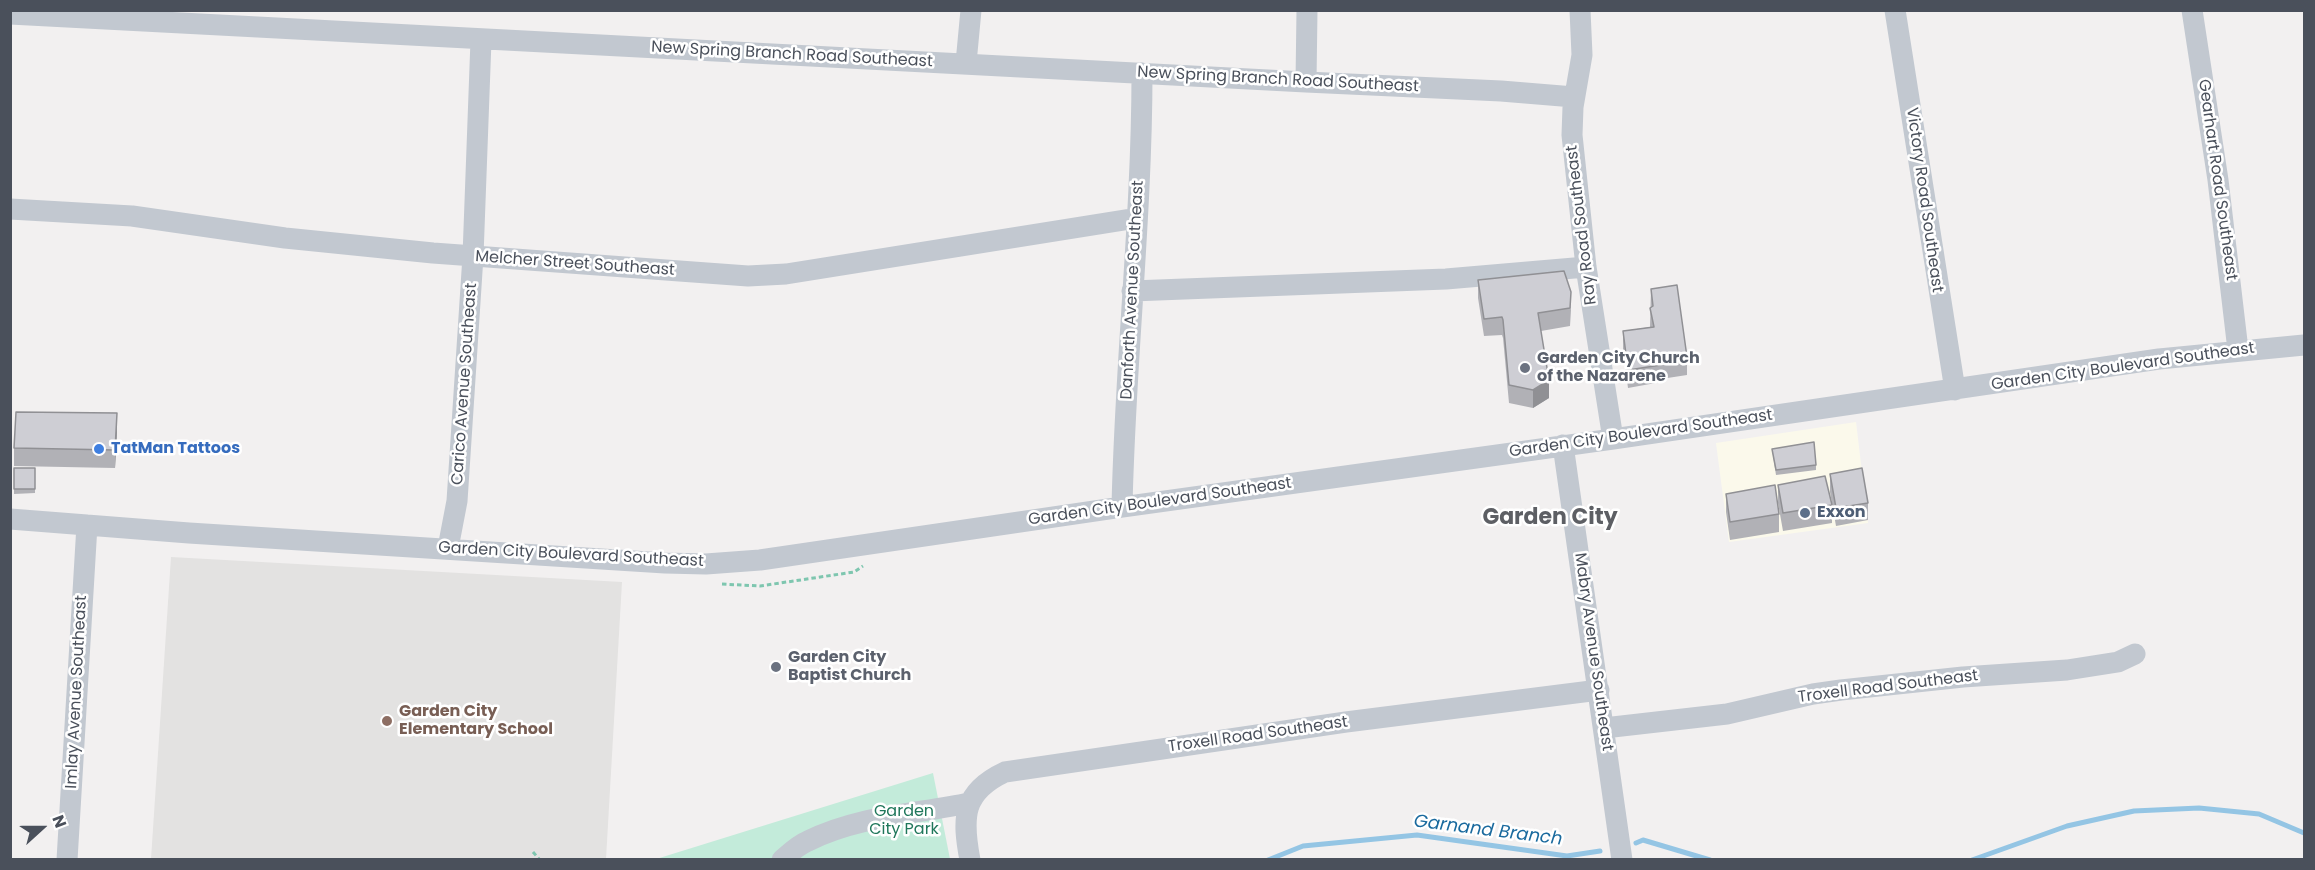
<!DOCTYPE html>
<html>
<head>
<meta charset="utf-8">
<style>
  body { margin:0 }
  #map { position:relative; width:2315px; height:870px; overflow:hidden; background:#f2f0f0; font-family:Poppins,sans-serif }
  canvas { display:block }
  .frame { position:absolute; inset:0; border:12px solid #4a505b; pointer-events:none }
  .north { position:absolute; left:12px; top:798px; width:60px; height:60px; -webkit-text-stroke:4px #fff; paint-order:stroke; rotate:69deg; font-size:16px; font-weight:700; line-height:24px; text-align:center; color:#4a505b }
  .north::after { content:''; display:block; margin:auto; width:21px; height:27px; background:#4a505b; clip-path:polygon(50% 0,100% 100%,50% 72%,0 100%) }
</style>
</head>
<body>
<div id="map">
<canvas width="2315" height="870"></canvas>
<div class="frame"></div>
<div class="north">N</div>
</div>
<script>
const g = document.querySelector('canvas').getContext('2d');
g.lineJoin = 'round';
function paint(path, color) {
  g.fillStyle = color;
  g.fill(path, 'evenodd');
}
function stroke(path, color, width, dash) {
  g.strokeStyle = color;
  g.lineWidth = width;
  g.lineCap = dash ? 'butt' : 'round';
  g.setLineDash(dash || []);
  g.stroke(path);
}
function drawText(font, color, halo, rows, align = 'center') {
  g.font = font + ' Poppins,sans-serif';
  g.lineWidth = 5;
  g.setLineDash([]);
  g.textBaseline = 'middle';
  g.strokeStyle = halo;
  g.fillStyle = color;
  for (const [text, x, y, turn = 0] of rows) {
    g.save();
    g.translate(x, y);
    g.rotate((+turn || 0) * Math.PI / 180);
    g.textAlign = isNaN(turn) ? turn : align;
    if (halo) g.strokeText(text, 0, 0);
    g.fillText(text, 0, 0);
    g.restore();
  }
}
const commercial = new Path2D(`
  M1856,422L1868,523L1729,542L1716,443Z`);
const education = new Path2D(`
  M171,557L622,582L606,859H151Z`);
const green = new Path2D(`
  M933,773L950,859L653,860Z`);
const stream = new Path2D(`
  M1636,843L1643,840L1710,860
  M1268,860L1303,846L1417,835L1567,856L1600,851
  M1972,860L2067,826L2134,811L2199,808L2259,814L2304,833`);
const path = new Path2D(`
  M722,584L760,586L854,572L863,566
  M533,852L540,860`);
const minor = new Path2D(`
  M1580,10L1582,55L1573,107L1572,135L1586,267L1613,439
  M1895,10L1955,390
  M2192,10L2218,180L2238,350
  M10,14L1306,82L1501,91L1574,97
  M966,63L971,10
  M1306,82L1307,10
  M10,209L132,216L285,238L433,253L748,276L786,274L1137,218
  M1132,291L1446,279L1586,267
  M1563,445L1622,860
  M1122,507C1125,362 1142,217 1142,73
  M10,519L189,533L665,563L706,564L760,560L1122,507L1613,439L2159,359L2304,345
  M448,548L457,501L473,256L481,40
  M1604,728L1727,714L1813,694L1841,690L1963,677L2067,670L2118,662L2135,654
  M67,860L87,525
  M782,860C790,853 798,845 808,841C858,816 915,814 969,803
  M970,860C962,818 962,792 1005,772L1346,722L1599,690`);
const wall = new Path2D(`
  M1564,271L1571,310L1570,326L1541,331L1549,398L1533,408L1509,403L1503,338L1502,335L1484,336L1478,298V280Z
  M1651,289L1687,357V375L1661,379V382L1628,388L1623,349V331L1650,327Z
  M117,431L115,468L14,466V448Z
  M1772,449L1816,465V470L1776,475Z
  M14,468H35V493L14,494Z
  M1830,474L1868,503V520L1836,526L1830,492Z
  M1778,485L1832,505V523L1783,531L1778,503Z
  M1726,494L1779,514V532L1730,540L1726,512Z`);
const shadedWall = new Path2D(`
  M1549,380V398L1533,408V390Z
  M117,413V431L115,468V450Z`);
const building = new Path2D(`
  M1564,271L1571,292L1570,308L1538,313L1549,380L1533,390L1509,385L1503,320L1502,317L1484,319L1478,280Z
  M1677,285L1687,357L1661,361V365L1628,370L1623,331L1654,327L1650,308L1653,306L1651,289Z
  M16,412L117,413L115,450L14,448Z
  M1814,442L1816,465L1776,470L1772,449Z
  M14,468H35V489H14Z
  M1862,468L1868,503L1836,508L1830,474Z
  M1825,476L1832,505L1783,513L1778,485Z
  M1775,485L1779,514L1730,522L1726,494Z`);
const markers = [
  [1525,368,6,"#6b7280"],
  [99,449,6,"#3f7fe0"],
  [1805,513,6,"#5c6f8a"],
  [776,667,6,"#6b7280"],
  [387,721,6,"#8d6e63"]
];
const streetNames = [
  ["New Spring Branch Road Southeast",792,55,3],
  ["New Spring Branch Road Southeast",1278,80,3],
  ["Gearhart Road Southeast",2217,180,82],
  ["Victory Road Southeast",1924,200,82],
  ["Ray Road Southeast",1582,225,-97],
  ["Melcher Street Southeast",575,264,4],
  ["Danforth Avenue Southeast",1133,290,-87],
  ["Garden City Boulevard Southeast",2123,367,-8],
  ["Carico Avenue Southeast",465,384,-86],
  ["Garden City Boulevard Southeast",1641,434,-8],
  ["Garden City Boulevard Southeast",1160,502,-8],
  ["Garden City Boulevard Southeast",571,555,3],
  ["Mabry Avenue Southeast",1593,652,82],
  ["Troxell Road Southeast",1888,687,-7],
  ["Imlay Avenue Southeast",77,692,-87],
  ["Troxell Road Southeast",1258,735,-8]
];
const worshipNames = [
  ["Garden City Church",1537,359],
  ["of the Nazarene",1537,377],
  ["Garden City",788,658],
  ["Baptist Church",788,676]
];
const shopNames = [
  ["TatMan Tattoos",111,449]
];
const serviceNames = [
  ["Exxon",1817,513]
];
const educationNames = [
  ["Garden City",399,712],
  ["Elementary School",399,730]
];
const parkNames = [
  ["Garden",904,812],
  ["City Park",904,830]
];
const waterNames = [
  ["Garnand Branch",1488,831,7]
];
const districtNames = [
  ["Garden City",1550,518]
];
paint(commercial, '#fbf9eb');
paint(education, '#e3e2e1');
paint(green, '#c3ebda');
stroke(stream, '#94c5e4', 5);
stroke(path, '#7ec6af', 3, [4.5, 3]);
stroke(minor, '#c2c8d0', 21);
paint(wall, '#b1b1b6');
paint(shadedWall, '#909094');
paint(building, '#ceced4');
stroke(building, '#909094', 1.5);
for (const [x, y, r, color] of markers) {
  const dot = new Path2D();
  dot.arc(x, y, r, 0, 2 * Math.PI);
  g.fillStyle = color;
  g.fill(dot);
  stroke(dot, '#fff', 2);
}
drawText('16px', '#4a505b', '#fff', streetNames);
drawText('bold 16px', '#5b616d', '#fff', worshipNames, 'left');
drawText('bold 16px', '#366cbe', '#fff', shopNames, 'left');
drawText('bold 16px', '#4e5e75', '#fff', serviceNames, 'left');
drawText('bold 16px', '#785e54', '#fff', educationNames, 'left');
drawText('16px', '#20775b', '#fff', parkNames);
drawText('italic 18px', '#1a6a9e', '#fff', waterNames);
drawText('bold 22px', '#5d5f64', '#fff', districtNames);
</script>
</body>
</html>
